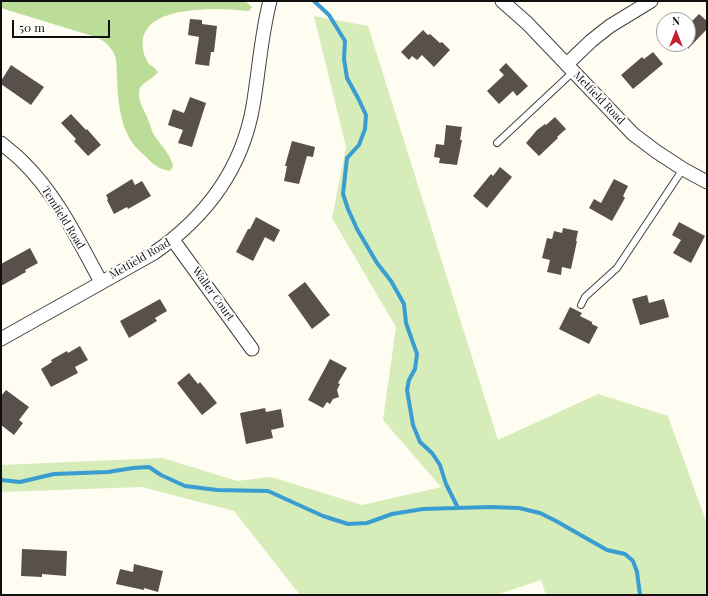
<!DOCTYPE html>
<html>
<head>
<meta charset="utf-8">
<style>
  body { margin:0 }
  #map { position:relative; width:708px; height:596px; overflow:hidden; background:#fffcf2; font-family:"Playfair Display",serif }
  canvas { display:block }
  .frame { position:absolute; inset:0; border:2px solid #0f0f0f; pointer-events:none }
  .north { position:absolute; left:656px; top:12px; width:40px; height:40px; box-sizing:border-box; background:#fff; border:1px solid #9f9f9f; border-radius:50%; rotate:0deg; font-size:11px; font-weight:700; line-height:16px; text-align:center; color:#0f0f0f }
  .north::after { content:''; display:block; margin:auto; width:14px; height:18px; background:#c62132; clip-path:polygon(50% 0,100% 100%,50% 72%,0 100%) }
  .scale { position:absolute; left:12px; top:20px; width:98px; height:18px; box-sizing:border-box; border:2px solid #0f0f0f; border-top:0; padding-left:5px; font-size:12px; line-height:14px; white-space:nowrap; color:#0f0f0f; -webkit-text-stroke:3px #fff; paint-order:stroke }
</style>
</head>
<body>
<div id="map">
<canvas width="708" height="596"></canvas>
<div class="frame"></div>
<div class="north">N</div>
<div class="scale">50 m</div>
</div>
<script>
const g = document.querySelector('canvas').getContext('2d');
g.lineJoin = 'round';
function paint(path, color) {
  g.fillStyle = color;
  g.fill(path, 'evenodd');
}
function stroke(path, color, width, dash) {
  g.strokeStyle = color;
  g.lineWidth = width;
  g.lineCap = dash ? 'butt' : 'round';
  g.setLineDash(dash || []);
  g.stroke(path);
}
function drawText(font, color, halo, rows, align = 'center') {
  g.font = font + ' "Playfair Display",serif';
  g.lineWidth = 4;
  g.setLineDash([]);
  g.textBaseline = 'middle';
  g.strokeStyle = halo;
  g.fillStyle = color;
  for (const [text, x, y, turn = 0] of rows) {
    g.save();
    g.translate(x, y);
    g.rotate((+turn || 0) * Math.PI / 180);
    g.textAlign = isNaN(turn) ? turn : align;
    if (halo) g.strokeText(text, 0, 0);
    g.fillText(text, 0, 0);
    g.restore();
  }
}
const green = new Path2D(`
  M314,16L368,26L498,440L598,394L668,416L707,524V595H546L541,580L496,595H300L234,511L142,487L1,492V465L163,458L237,481L271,477L362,505L441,487L383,420L396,327L332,218L346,147Z`);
const forest = new Path2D(`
  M1,1H245L252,7L249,11C218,8 124,2 146,59C148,65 154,66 158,72C153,79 142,83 140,88C136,99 144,109 147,117C150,123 151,130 154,135C161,146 170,153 173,166L170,171C158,169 153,164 145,156C141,152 137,149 134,145C116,121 118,87 116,59C113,49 107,43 99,38L1,8Z`);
const stream = new Path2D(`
  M314,1L329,15L345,41L344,59L347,78L358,98L366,115L365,129L359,145L347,158L343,194L348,209L357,229L377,263L391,281L404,304L406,323L417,354L415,369L409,380L407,390L413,425L420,442L432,453L440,465L446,484L458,508
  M1,480L20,482L54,474L108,472L133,468L149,467L161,475L185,486L217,490L268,491L323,516L348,524L367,523L392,514L423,509L490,507L519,508L540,513L556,521L607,550L625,554L633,561L637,572L640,595`);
const building = new Path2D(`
  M699,14L707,21V29L688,49V25Z
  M190,19L202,20V24L217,26L214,52H211L209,66L195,64L199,37L188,35Z
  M423,30L428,35L430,34L440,43L442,42L450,50L434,67L422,55L417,60L412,56L409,60L401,52Z
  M653,52L663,64L633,89L621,75L642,57L644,59Z
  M506,63L528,86L517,96L513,91L499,104L487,91L504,75L499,70Z
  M11,65L44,87L31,105L1,84V81Z
  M190,97L206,103L192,147L178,143L183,130L168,125L173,109L184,113Z
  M71,114L86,130L87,129L101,145L88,156L74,141L76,139L61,123Z
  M555,117L566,129L557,137L558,138L539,156L526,143L537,130L545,124L546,125Z
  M446,125L462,127L460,140H462L457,165L439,163L440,158L434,157L436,144L444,145Z
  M292,141L315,147L313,157L307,156L299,184L284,181L287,166H285Z
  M500,167L512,177L487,208L473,196L491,174L493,176Z
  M132,179L135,185L142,181L151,196L128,209L127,207L114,214L107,200L108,199L106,195Z
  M614,179L628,186L623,196L625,198L612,221L589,208L594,199L601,203Z
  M256,217L280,230L274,242L265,237L253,261L236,252L248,229H250Z
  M679,222L705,236L691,263L673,253L681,240L672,235Z
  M563,228L578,231L576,241H577L571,269L562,267L561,275L547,272L550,260L542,258L547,238L552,239L554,231L562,233Z
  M30,248L38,263L25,270L26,272L1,286V264Z
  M305,282L330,315L312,329L288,295Z
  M647,295L649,303L664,299L669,317L640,325L632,299Z
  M160,299L167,311L155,318L157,321L129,338L120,321Z
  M570,307L582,313L580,316L592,322V324L598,327L589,344L559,329Z
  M80,346L88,360L75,367L78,373L51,387L41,369L52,362L51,360L67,351L68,353Z
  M330,359L347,368L338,383L340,384L337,390L339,397L333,399L330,404L327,402L323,408L308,400Z
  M189,373L198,384L200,382L217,403L202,415L177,383Z
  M6,390L29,407L19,420L23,423L14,435L1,425V396Z
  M265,408L266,412L281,409L284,427L271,430L273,438L246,444L240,413Z
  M22,549L67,551L66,576L42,574V577L21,576Z
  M134,564L163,571L158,592L144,588V590L116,584L120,569L133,572Z`);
const lane = new Path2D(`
  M497,143L574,71
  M581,305L585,297L617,268L683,169`);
const street = new Path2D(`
  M502,1L527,23L633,134L657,152L683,169L707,182
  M567,64L591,41L610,26L651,1
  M1,143C8,149 16,155 22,161C57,195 78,240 101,282
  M173,240L252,349
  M1,339L154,253C206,217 242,169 253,106C259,71 261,35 270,1`);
const streetNames = [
  ["Metfield Road",599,98,46],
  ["Temfield Road",63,218,58],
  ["Metfield Road",140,259,-30],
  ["Waller Court",213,294,54]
];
paint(green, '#d6ecb9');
paint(forest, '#bbdd98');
stroke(stream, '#399dd2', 4);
paint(building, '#59504b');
stroke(lane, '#424242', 8);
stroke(street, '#424242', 15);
stroke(lane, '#fff', 6);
stroke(street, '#fff', 13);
drawText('11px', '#0f0f0f', '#fff', streetNames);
</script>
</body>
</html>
